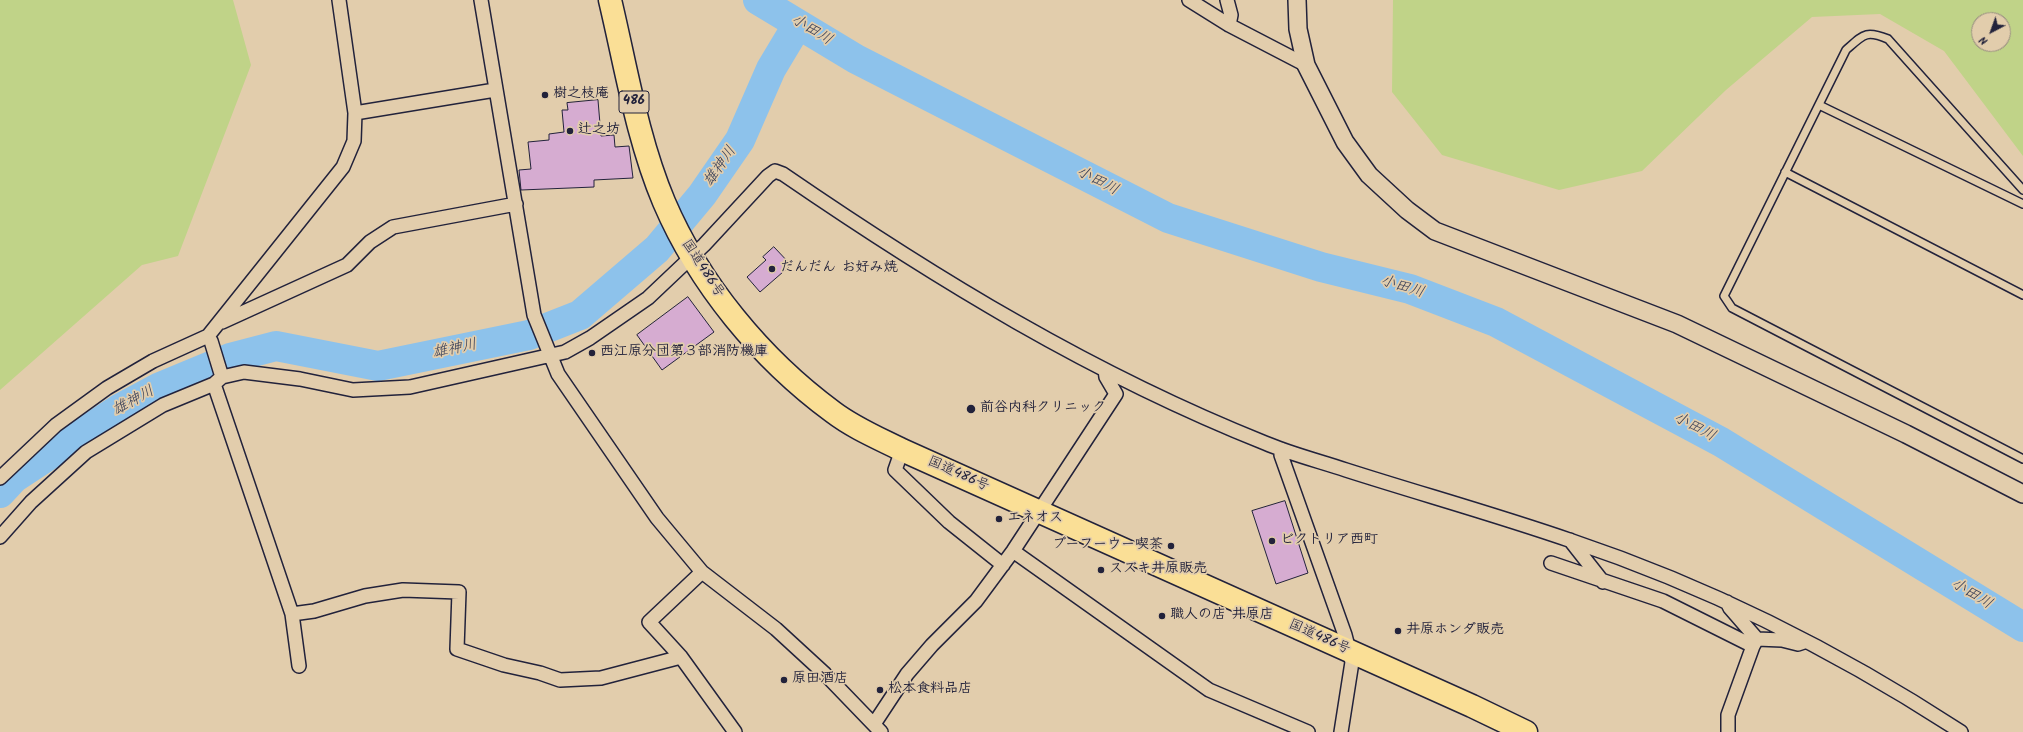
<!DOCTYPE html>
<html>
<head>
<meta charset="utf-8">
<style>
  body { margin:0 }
  #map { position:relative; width:2023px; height:732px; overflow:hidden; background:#e2cdac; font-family:Kalam,sans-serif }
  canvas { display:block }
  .north { position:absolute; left:1971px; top:12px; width:40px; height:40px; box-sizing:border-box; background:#e2cdac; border:1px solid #95897f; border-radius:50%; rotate:221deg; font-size:11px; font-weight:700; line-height:16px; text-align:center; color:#22223b }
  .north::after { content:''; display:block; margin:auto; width:14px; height:18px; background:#22223b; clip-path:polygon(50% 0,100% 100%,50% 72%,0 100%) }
</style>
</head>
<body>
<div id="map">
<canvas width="2023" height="732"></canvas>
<div class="north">N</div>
</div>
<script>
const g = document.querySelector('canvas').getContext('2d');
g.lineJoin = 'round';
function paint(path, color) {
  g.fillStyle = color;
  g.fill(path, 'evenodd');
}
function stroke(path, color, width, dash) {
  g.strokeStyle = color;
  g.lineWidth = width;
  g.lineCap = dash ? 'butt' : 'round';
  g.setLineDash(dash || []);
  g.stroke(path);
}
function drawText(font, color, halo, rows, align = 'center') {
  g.font = font + ' Kalam,"Klee One",sans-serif';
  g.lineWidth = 3.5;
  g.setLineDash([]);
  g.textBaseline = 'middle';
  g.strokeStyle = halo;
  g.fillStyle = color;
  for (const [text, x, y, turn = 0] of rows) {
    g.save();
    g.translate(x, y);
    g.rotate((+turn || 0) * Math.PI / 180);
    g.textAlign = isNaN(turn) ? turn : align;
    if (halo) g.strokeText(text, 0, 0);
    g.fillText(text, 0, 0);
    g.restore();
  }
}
const green = new Path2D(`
  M0,0H233L251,65L178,256L142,265L0,390Z
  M1393,0H2023V156L1944,51L1880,14L1812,17L1726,90L1642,171L1559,190L1442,155L1392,92ZM1979,20H2003V44H1979Z`);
const river = new Path2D(`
  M758,0L856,59L1168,218L1321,267L1410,289L1496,322L1721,442L2023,627
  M0,493L14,478L119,409L160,387L230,358L276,346L378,366L529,335L580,315L657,249L702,195L740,140L771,69L798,24`);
const building = new Path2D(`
  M598,100L601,136L614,135L615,147L629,146L633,178L594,180V187L521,190L519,170L531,169L528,142L549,140V134L564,132L562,110H568L567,103Z
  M774,247L791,265L760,292L747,277L766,260L763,257Z
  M688,297L714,332L662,370L637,335Z
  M1285,501L1308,573L1276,584L1252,511Z`);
const service = new Path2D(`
  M1819,105L2023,204
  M1785,172L2023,295
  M2023,190L1888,39C1866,30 1864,34 1846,50L1724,296L1732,308L2023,459`);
const minor = new Path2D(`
  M481,0L534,315L558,374L657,518L702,572L776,629L825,674L881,732
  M1189,0L1229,25L1306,65
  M1227,0L1231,15L1229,25
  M355,113L495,90
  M222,322L347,265L370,242L393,227L516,204
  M208,336L211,341L222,377
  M214,384L292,614L314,611L365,596L403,590L459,592L457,649L504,665L540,673L560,680L601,678L681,657
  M1281,449V455L1345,635L1352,662L1341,732
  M902,450L895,470L949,522L1003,565
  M0,478L56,425L107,388L153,361L208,336L343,167L354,141L355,113L339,0
  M0,537L31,502L86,452L163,405L214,384L222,377L244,372L300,379L353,390L410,387L565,352L590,338L648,298L704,245L768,176L775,171L783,174C936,279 1092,374 1265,443C1291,454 1319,461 1346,470C1421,494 1497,515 1572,541C1712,588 1837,651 1961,732
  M1570,540L1603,582
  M1013,551L1209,690L1308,732
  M1551,563L1663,601L1753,646L1728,715V732
  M702,572L649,622L681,657L735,732
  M1727,602L1730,608L1757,639L1753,646
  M292,614L299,666
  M1757,639L1782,640L1798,644L1804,642
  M874,724L907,674L932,645L976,601L1013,551L1116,394L1106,377L1105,370`);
const tertiary = new Path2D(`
  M1297,0L1298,29L1306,65L1345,142L1369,175L1407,210L1435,231L1677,324L1906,434L2023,494`);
const trunk = new Path2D(`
  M610,0C626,67 637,138 664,202C699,284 761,359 833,412C854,428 878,438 902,450L1472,706L1526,732`);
const markers = [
  [545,95,4,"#22223b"],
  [570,131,4,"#22223b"],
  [772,269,4,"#22223b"],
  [592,353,4,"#22223b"],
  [971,409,5,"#22223b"],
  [999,519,4,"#22223b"],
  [1272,541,4,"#22223b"],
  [1171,546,4,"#22223b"],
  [1101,570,4,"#22223b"],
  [1162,616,4,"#22223b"],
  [1398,631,4,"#22223b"],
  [784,680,4,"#22223b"],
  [880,690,4,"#22223b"]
];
const shields = [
  [634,102,30]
];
const shieldNames = [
  ["486",634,102]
];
const poiNames = [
  ["樹之枝庵",553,95],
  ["辻之坊",578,131],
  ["だんだん お好み焼",780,269],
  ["西江原分団第３部消防機庫",600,353],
  ["前谷内科クリニック",980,409],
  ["エネオス",1007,519],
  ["ビクトリア西町",1280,541],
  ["ブーフーウー喫茶",1163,546,"right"],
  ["スズキ井原販売",1109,570],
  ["職人の店 井原店",1170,616],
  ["井原ホンダ販売",1406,631],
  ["原田酒店",792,680],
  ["松本食料品店",888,690]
];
const streetNames = [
  ["国道486号",702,269,57],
  ["国道486号",958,475,24],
  ["国道486号",1319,638,24]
];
const waterNames = [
  ["小田川",811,31,31],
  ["雄神川",721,167,-55],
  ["小田川",1097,182,27],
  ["小田川",1402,288,17],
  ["雄神川",455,350,-12],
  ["雄神川",134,402,-29],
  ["小田川",1694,428,28],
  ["小田川",1971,595,31]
];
paint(green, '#c0d388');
stroke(river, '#8dc2eb', 30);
paint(building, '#d6acd1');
stroke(building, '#22223b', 1);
stroke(service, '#22223b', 10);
stroke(minor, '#22223b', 16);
stroke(tertiary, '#22223b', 20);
stroke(trunk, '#22223b', 25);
stroke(service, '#e2cdac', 7);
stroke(minor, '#e2cdac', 13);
stroke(tertiary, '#e2cdac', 17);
stroke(trunk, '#fadf96', 22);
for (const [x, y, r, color] of markers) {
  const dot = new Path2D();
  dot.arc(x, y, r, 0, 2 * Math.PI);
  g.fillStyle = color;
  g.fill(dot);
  stroke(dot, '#e2cdac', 1.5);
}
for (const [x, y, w] of shields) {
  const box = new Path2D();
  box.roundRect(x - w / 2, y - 11, w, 22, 3);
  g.fillStyle = '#e2cdac';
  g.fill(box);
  stroke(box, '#22223b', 1);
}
drawText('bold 13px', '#22223b', null, shieldNames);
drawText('bold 14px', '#22223b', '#e2cdac', poiNames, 'left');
drawText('14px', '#22223b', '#e2cdac', streetNames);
drawText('italic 15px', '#323a55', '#e2cdac', waterNames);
</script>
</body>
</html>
